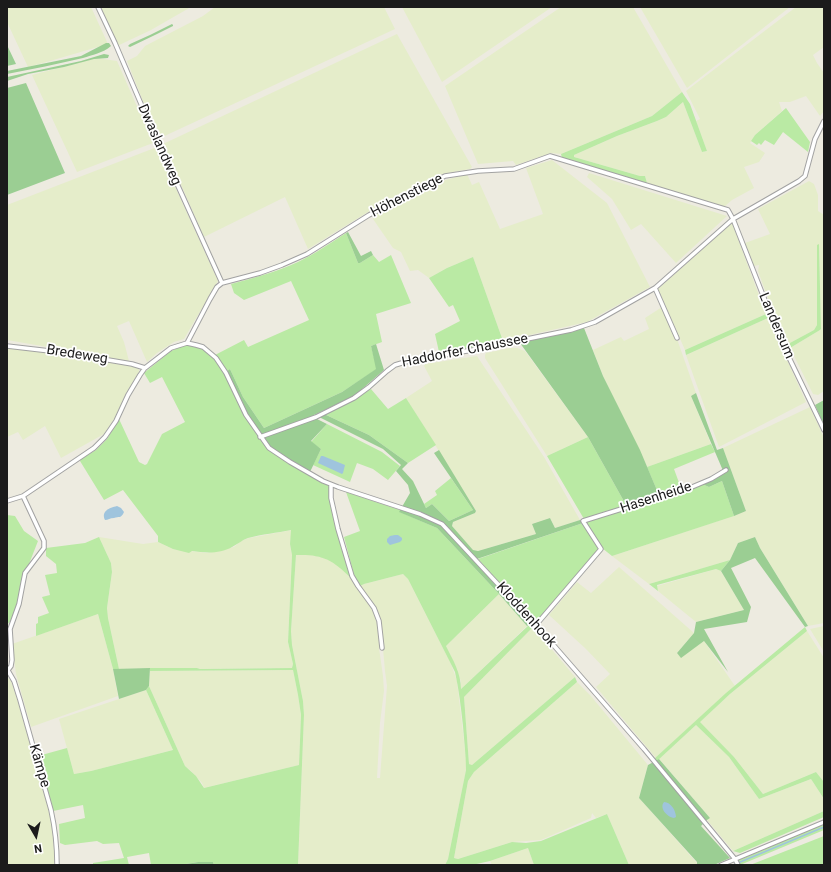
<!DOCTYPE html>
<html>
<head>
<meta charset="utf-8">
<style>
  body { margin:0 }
  #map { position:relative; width:831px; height:872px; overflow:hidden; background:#edebe0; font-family:Roboto,sans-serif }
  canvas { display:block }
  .frame { position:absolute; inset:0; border:8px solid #1b1b1b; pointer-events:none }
  .north { position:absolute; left:16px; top:816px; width:40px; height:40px; -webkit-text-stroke:3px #fff; paint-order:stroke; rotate:171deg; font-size:11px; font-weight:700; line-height:16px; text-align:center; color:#1b1b1b }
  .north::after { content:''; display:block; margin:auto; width:14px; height:18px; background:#1b1b1b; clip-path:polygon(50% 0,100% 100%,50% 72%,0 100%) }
</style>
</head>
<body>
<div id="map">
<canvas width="831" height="872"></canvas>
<div class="frame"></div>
<div class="north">N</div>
</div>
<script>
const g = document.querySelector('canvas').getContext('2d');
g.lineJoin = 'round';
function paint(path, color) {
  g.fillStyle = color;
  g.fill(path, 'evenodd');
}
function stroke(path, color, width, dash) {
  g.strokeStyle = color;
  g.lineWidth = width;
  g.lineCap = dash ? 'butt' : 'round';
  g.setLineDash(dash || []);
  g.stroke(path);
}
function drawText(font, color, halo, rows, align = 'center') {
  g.font = font + ' Roboto,sans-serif';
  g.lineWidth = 3.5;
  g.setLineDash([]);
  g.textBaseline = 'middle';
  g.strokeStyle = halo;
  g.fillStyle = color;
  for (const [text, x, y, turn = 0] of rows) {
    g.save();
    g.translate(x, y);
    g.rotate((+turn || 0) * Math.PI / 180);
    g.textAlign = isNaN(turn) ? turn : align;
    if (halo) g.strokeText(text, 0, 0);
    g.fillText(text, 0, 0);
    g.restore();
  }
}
const farmland = new Path2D(`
  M7,7H91L108,44L50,61L28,67L7,22Z
  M97,7H191L151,30L115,47Z
  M215,7H384L395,29L158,139L127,61L137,56L145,46L203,16Z
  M402,7H552L442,82Z
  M561,7H633L682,92L652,116L561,154L551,153L516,165L513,161L478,164L445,86Z
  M640,7H790L687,88Z
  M796,7H824V47L813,55L817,63L824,73V111L820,116L806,96L790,102H779L782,111L755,135L750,143L765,153L759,162L744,167L754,188L732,200L724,207L647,183L645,176H640L574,157V155L617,136L657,121L666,117L683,102L702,152L707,151L696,121L700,119L686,91Z
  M397,34L472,167L470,169L442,174L422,182L381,204L308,249L285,197L204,237L163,144Z
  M96,58L117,61L153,143L77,172L32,75Z
  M157,147L218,281L184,339L174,342L157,353L147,362L129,321L117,326L124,342L129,361L7,340V205Z
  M552,160L607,203L650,287L587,322L503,341L473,257L447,268L429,278L418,270L410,271L401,252L393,248L373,219L374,215L442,181L467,174L472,185L479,182L500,229L543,214L526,168Z
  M589,173L727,216L676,263L641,224L631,230L612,199L587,177Z
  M809,181L814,184L818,195V211L824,215V391L818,395L813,394L790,348L820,330L821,329L819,245H817V325L814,330L788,344L779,327L771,307L758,271L759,265L754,266L745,243L770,234L758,209Z
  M732,223L766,314L685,350L658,289Z
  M662,307L677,339L696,393L691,396L711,444L647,467L603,376L593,350L621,337L624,341L649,329L645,318Z
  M768,318L806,402L719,447L686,355Z
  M7,348L25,349L135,367L139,369V372L125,395L115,418L104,434L61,458L45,426L23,440L18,432L7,437Z
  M510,348H517L525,351L588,437L547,456L485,358V355L486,353Z
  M477,356L544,457L580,520L555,528L550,518L532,524L536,534L478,551L473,550L452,526L453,522L475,513L476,511L406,398L432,381L424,366L425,364Z
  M810,407L824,438V623L808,626L760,548L755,537L738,543L730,560L649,584L612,556L733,516L746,511L723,448Z
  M292,530L290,544L292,555L288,642L293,664L292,668L200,669L197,668L119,669L108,618L107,608L112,572L111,563L99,537L143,544L158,542L173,549L207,553L234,547L241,541L249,538Z
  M296,554H309L321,557L332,561L342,568L350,577L373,611L377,624L380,646L379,648L383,676L384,691L380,723L377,778H380L387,686L385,671L381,626L378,612L373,604L360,586L364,584L403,574L408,579L451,664L457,681L466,759V770L448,859L445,865H298L304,715L303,701L292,645L291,631Z
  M619,567L694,633L677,653L681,657L704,641L735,686L656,758L596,687L610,674L586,649L549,615L577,582L591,593Z
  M716,569L721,571L744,610L696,622L658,591L657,586Z
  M499,594L527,626L461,689V682L457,669L446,646Z
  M98,614L113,669L118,696L31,727L16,674L12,644Z
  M824,626V652L810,629Z
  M533,627L575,677L472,765L469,764L464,697Z
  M807,631L824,658V782L816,772L763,794L734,757L699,722L730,694Z
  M293,670L298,695L301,715L299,765L204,788L202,783L191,771L185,766L149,686L150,671Z
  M7,677L11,681L18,702L49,812L52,825L55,865H7Z
  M577,682L590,695L648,765L639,798L697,863V865H629L607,814L596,818L592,813L591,818L541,840L512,842L458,859L454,858L468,781L474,772Z
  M146,690L173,750L91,771L74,774L59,719Z
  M696,725L729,757L759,799L811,779L824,799V811L733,851L707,820L710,818L659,759Z
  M528,848L534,865H492L490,861Z`);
const grass = new Path2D(`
  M682,92L690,104L707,151L702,152L683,102L666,117L657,121L617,136L574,155V157L640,176H645L647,183L562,158L561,154L652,116Z
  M786,108L810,142L808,152L783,132L774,145L765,140L761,145L759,143L757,145L751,141L755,135Z
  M346,233L358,263H360L373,255L379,262L391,255L411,303L376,314L382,342L371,346L377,369L342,392L264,428L243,397L230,369L227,371L215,355L244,340L248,347L309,320L291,281L244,300L234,293L231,284C253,278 277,272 298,262C315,254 330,243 346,233Z
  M819,244L821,329L820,330L790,348L788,344L814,330L817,325V245Z
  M473,257L503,341L479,346L439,352L435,334L460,321L453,305L449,307L429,278L447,268Z
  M766,314L768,318L686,355L685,350Z
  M187,344L202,348L215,360L224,373L245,416L268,449L287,462L322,482L330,486L329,497L333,517L350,577C332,559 321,554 296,555L291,631L292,645L303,701L304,715L298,865H214L213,862H198L180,865H151L149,853L127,857L129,865H93V863L124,858L119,843L103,844L97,841L65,845L60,843L59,824L85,818L83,805L53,811L38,756L67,748L74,774L91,771L173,750L146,690L149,686L185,766L196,776L204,788L299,765L301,715L298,695L293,670L150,671V668H197L200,669L292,668L293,664L288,642L292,555L290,544L291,530C277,533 262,534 248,538C242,540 238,544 232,547C220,554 205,553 192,551L189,553L173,549L158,542V536L123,490L104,500L80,461L81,459L96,450L107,439L119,419L139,462L145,465L147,464L162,434L185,422L162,377L150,383L144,373L171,351Z
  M371,389L388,409L406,398L436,445L408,463L369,435L324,414L355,399Z
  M327,424L382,452L400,466L388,480L373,469L357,463L350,482L313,465L321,449L311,442Z
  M588,437L626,505L584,519L547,456Z
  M711,444L715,452L674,469L681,488L659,495L647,467Z
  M451,478L473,510L449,521L432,504L426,508L424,504L437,495L435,491Z
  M722,481L734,516L612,556L602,548L586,522L702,484L709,487Z
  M346,492L400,510V512L437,528L499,594L446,646C453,660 461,673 461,689L530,624L533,627L464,697L469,764L472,765L575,677L577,682L474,772L468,781L454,858L458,859L512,842L526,843L541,841L607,814L629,865H534L528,848L490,861L472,865H445L448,859L466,770C466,755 464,741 463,726C461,708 459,690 455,672L408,579L403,574L364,584L360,586L354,575L344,537L360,531Z
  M7,515L15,516L24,531L38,541L29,564L24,572L22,580L19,597L12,619L7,625Z
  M583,523L599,550L536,623L478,559Z
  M99,537L111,563L112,572L107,608L108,618L119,669H113L98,614L36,636V624L38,623V617L49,613L42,597L50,595L45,575L57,573L56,564L46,556V548L85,543Z
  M730,560L721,571L716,569L657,585L658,591L649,584Z
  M805,627L807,631L730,694L700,722L734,757L763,794L816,772L824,782V799L811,779L759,799L729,757L696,725L656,762L654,759L726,693Z
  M824,811V817L740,853L733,851Z
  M824,824V830L740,865L739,860Z
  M824,836V865H750Z`);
const forest = new Path2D(`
  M172,24L173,25V26L157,34L130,47L128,46L130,44L150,35Z
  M106,43H109L111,46C103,53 92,55 83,58C58,64 32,69 7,74V71L81,56Z
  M7,45L16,64L7,66Z
  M104,54L109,55L108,58L94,59L64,67L28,74L7,81V77L81,61Z
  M26,83L65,173L7,195V88Z
  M348,232L361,256L371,251L373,255L360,263H358L346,233Z
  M584,328L603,376L640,450L659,495L626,505L588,437L520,343Z
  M376,344L384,370L354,396L314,415L315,418L327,424L311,441L321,449L310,472L290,461L270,446L246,414L227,371L230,369L243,397L264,428L342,392L376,369L371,346Z
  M696,393L717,450L723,448L746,511L734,516L722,481L709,487L702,484L724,473L691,396Z
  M824,400V426L815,405Z
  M324,414L369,435L408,463L402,469L413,481L426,508L432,504L449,521L473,510L434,453L439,450L476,511L475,513L453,522L452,526L473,550L478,551L536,534L532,524L550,518L555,528L580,520L583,523L474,560L530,624L527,626L499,594L437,528L399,512L410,493L408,485L396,471L401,465L383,449L319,417Z
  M755,537L760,548L808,626L805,627L755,558L731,568L751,607L747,622L704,629L728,672L704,641L681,658L677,653L694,633L696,622L744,610L721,571L730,560L738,543Z
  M150,668L149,686L146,690L119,699L113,669Z
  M659,759L710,818L707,820L701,826L730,858L714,865H697V862L639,798L648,765Z
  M198,862H213L214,865H180Z`);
const water = new Path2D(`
  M321,456H323L345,465L343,473L342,474L318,463Z
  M117,506L121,508L124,512C121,519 119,516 114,518C110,518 108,520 105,520C101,511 109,508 117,506Z
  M395,535H398L402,538V540L400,542L390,545L387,542V539L390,536Z
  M664,802C671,802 676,811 676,817L674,818C667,817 659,808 664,802Z`);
const stream = new Path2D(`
  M733,865L824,827`);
const street = new Path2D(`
  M98,7L115,43L156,139L159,144L222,283
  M655,288L677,338
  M187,343L210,299L217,287L222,283L260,273L282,265L307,254L369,215L445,176L478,171L514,169L550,156L728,210L733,219L781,341L824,430
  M7,346L67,353L132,364L145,368
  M260,437L316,417L354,398L369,387L387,371L395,365L405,362L478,349L571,330L595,322L655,288L733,219L799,181L805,176L815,139L824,121
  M331,485V498L338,529L352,576L358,586L374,608L379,621L382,648
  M7,501L23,496L94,448L105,437L116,421L128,395L140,375L145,368L171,348L187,343L196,345L203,347L216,358L226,373L246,415L269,448L290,462L323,481L338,487L420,514L442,524L536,625L644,749L735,859L738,865
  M536,625L601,549L583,521L692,487L711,479L726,470
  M7,669L14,681L20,700L51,810C55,828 57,846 57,865
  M8,670L11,666L12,660L10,629L19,604L23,583L25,573L44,548V541L23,496
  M721,865L824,822`);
const streetNames = [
  ["Dwaslandweg",159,145,66],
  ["Höhenstiege",407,196,-27],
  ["Landersum",776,326,67],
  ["Haddorfer Chaussee",465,351,-11],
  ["Bredeweg",77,355,9],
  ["Hasenheide",656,498,-18],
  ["Kloddenhook",526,615,48],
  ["Kämpe",39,766,74]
];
paint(farmland, '#e5edca');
paint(grass, '#baeaa4');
paint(forest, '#9bce93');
paint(water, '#9fc4dd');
stroke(stream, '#9fc4dd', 1.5);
stroke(street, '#a2a2a2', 5.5);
stroke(street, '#fff', 3.5);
drawText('14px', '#1b1b1b', '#fff', streetNames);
</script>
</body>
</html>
